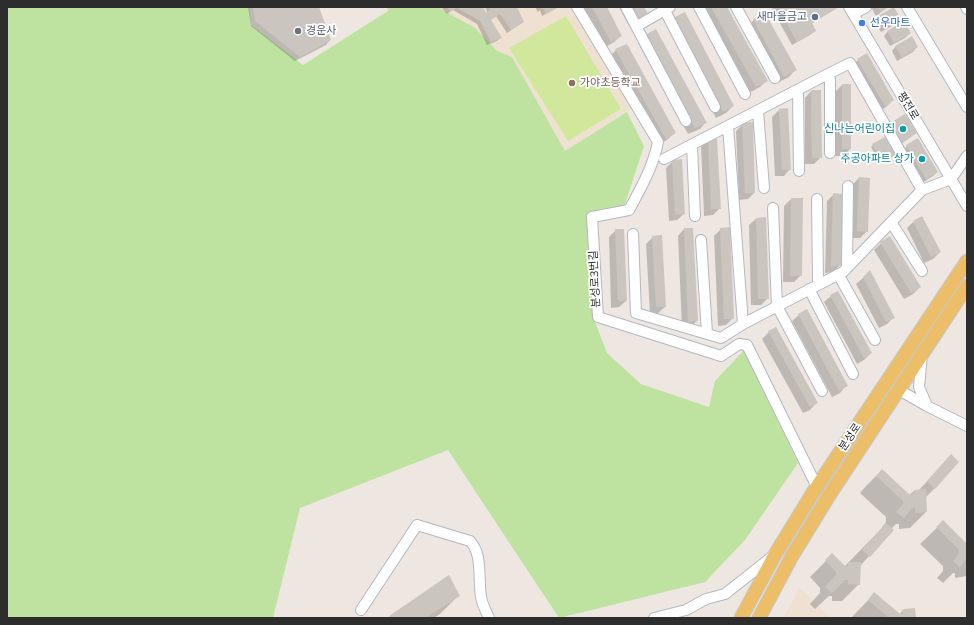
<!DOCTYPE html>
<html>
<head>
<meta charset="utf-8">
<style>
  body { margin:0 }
  #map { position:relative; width:974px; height:625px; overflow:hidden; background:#eee7e1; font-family:Mulish,sans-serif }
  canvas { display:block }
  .frame { position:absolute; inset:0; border:8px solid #2d2d2d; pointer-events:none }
</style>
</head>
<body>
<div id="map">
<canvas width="974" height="625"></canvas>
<div class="frame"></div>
</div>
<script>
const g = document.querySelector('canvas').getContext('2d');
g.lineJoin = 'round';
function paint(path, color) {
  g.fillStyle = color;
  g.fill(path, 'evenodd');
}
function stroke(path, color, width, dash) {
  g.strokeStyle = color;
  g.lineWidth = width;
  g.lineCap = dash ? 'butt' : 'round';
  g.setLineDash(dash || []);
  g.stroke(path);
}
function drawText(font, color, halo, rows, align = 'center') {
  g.font = font + ' Mulish,"Noto Sans KR",sans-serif';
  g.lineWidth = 3.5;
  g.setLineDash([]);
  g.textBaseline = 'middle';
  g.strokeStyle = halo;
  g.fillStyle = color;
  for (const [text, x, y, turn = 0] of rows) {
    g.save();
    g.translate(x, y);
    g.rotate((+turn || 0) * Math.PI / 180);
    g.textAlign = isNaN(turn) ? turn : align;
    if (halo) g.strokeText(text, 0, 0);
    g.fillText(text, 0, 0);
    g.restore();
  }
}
const education = new Path2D(`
  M436,7H570L574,14L587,29L632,109L565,151L512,57L497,51L475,28Z
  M800,588L831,618H783Z`);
const green = new Path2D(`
  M7,7H249L251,25L303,65L388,11L387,7H437L475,28L497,51L512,57L565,151L627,112L644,146L624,207L587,214L595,322L607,353L641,384L709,407L715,381L744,350L798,463L745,540L705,582L559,618L448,450L300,508L273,618H7Z`);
const pitch = new Path2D(`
  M566,16L621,109L568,141L509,48Z`);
const shadow = new Path2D(`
  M248,7H318L330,40L326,45L295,61L251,26Z
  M441,7H482L486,15L488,13L485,7H516L523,22L507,33L496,16L490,20L500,38L497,41L487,45L477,24L453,10L447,14Z
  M535,7H558L542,16L540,10L538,12Z
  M582,7H606L621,36L614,42L604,48Z
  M619,7H643L647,14L640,21L629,26Z
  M701,7H726L766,81L760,87L749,93Z
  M774,7H838L811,24L815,31L810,35L792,45L772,9Z
  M871,7H888L876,16Z
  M879,17L900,19L896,24L881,32L874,21Z
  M673,19L733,106L726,113L716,118L667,25Z
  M754,20L795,70L789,77L777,83L747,27Z
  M888,31L910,33L905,38L890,46L884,36Z
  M645,36L706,122L700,129L688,134L638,43Z
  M896,46L917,47L913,52L897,61L892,51Z
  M616,50L675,132L668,139L659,145L609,57Z
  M858,60L893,100L886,107L878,112L851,67Z
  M842,85L850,149L843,156H835V92Z
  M811,91L821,157L814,164H805V98Z
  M779,110L790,169L784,176H775L772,117Z
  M905,115L915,133L911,137L896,147Z
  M743,124L754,193L748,199L739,200L736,131Z
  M708,140L720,208L713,215L704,216L701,147Z
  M873,145L895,155L881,164L871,147Z
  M907,146L937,172L933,176L922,183L903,151Z
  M673,161L684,214L677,220L669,221L666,168Z
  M859,178L867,231L860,238H850L852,185Z
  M834,194L840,265L833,272L825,273L827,201Z
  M791,199L801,275L794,282H783L784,206Z
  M756,219L768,298L761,305H751L749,225Z
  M913,222L940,252L933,259L924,263L907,228Z
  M684,229L697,321L690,327L682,328L678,236Z
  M721,229L733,318L726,325L718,326L714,236Z
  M616,230L626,301L619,307L611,308L609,237Z
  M653,237L665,307L658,313H650L646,244Z
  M881,243L920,287L913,294L904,299L874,250Z
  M870,272L893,318L887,324L879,328L856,284Z
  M831,296L871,353L864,360L857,364L824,302Z
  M799,315L846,386L840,393L832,397L792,321Z
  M769,332L816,403L810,410L803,413L762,339Z
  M951,456L935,488L926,497V512L910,528L899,529V524H896L891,529L893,530L860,566L859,584L842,601H832V596H829L815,609L810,604L820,593V588L810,577L832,555L844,567L881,529L886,522V517L860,493L866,486L882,470L909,495L914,491H918Z
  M943,522L966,544L967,543V576L955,578V573H953L943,583L937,578L943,571V566L920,544Z
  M449,577L458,596L440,614L434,618H388Z
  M874,594L899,615L903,610L915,618H854L852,617Z`);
const building = new Path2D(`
  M253,7H319L331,40L300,57L255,21Z
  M447,7H483L486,13L490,10L489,7H517L524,22L511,30L500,14L491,20L502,38L491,42L480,21L457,8L451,11Z
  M540,7H559L546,14L543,8L541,9Z
  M592,7H607L622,36L611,42Z
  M629,7H644L648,14L636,20Z
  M711,7H727L768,81L756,87Z
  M778,7H839L812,23L816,31L797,42Z
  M878,7H889L881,12Z
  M894,7L901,19L885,28L878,16Z
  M685,12L734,106L723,112L673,18Z
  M765,13L797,70L784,77L753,19Z
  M904,21L911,33L894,43L887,31Z
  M656,29L707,123L695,128L645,35Z
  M912,36L918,47L902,57L895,46Z
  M627,44L676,133L666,139L615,49Z
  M867,53L894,100L885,106L857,59Z
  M842,84H851V149H842Z
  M811,90H821L822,158H812Z
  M788,108L791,170H782L779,109Z
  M905,114L917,133L900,143L889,124Z
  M753,122L755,193H745L742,123Z
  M885,137L896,155L883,163L872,144Z
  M918,138L938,172L926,179L906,145Z
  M708,139H717L721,209H711Z
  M682,159L685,214L675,215L672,160Z
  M859,177L870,178L868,232L857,231Z
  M833,193L843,194L841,265L831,267Z
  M791,198H803L802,276H790Z
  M922,216L941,252L931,257L913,221Z
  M766,217L769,299H758L756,218Z
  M730,227L734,319H724L720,228Z
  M684,228H693L698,321L688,322Z
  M615,229H624L627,301H618Z
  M662,235L666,307H656L652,236Z
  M890,236L921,287L911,293L880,242Z
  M870,270L895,318L886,322L863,277Z
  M838,291L872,353L864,358L830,295Z
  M807,309L848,386L839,391L798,314Z
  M776,327L818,403L810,407L768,331Z
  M951,454L959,462L935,489L927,481Z
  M882,469L910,495L914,494V490L926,489L927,512L915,513V508H912L904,518L896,512L903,504V501L876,476Z
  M943,520L967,544V558L960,567L953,561L959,553V550L936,527Z
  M886,523L894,530L870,557L862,550Z
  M832,553L845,566H848V562H861L860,585L848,584V580H845L832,593L825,587L836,575V572L825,560Z
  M449,575L460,596L425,618H390L389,616Z
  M874,592L900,614H903V609L915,608L916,618H889L868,600Z`);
const minor = new Path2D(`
  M577,7L658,142C653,167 641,188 629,210L592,217L598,317L721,356L739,344L747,345L817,487
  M626,7L686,121
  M663,7L715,107
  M699,7L745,94
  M736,7L775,78
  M849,7L967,206
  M907,7L967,107
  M966,7L967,9
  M853,14L866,7
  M637,26L670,7
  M798,90L799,171
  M758,111L764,188
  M728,126L743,324
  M692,145L695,216
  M830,153V80L828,74L850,63L922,190L951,179L967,156
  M664,159L828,74
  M817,199L818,284
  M773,208L777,306L822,391
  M891,222L922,271
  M633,234L636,313L721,338L743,324L843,272L922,190
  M701,240L707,333
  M847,268L848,186
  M838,274L875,340
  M809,289L853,374
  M922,355L919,387L927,406
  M899,390L927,406L967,426
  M361,610L417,525L470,541C483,554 478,580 481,597C482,604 486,611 489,618
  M654,618L686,610L706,599L725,594L773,556`);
const major = new Path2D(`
  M741,618L776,553L814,491L967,261
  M759,618L792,556L830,494L967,286`);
const markers = [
  [815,17,4,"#5c6f8a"],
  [862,23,4,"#3f7fe0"],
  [298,31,4,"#6b7280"],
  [572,83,4,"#8d6e63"],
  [903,129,4,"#0f9aa8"],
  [922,159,4,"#0f9aa8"]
];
const serviceNames = [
  ["새마을금고",807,17]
];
const shopNames = [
  ["선우마트",870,23]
];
const worshipNames = [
  ["경운사",306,31]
];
const educationNames = [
  ["가야초등학교",580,83]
];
const streetNames = [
  ["평전로",908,106,59],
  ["분성로3번길",595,279,-93],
  ["분성로",850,437,-56]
];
const cultureNames = [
  ["신나는어린이집",895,129],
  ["주공아파트 상가",914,159]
];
paint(education, '#eee1d1');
paint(green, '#bee2a0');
paint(pitch, '#d1e89c');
paint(shadow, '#0003');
paint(building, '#cac5bf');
stroke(minor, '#b4b7c0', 12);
stroke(major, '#c8c8c8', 15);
stroke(minor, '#fff', 10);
stroke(major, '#ecbe68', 13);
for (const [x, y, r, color] of markers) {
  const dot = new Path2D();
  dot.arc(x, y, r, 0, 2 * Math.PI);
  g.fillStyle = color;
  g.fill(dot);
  stroke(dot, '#fff', 1.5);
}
drawText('11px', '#4e5e75', '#fff', serviceNames, 'right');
drawText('11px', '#366cbe', '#fff', shopNames, 'left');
drawText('11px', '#5b616d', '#fff', worshipNames, 'left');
drawText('11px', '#785e54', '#fff', educationNames, 'left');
drawText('11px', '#2d2d2d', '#fff', streetNames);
drawText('11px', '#0d838f', '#fff', cultureNames, 'right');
</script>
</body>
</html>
